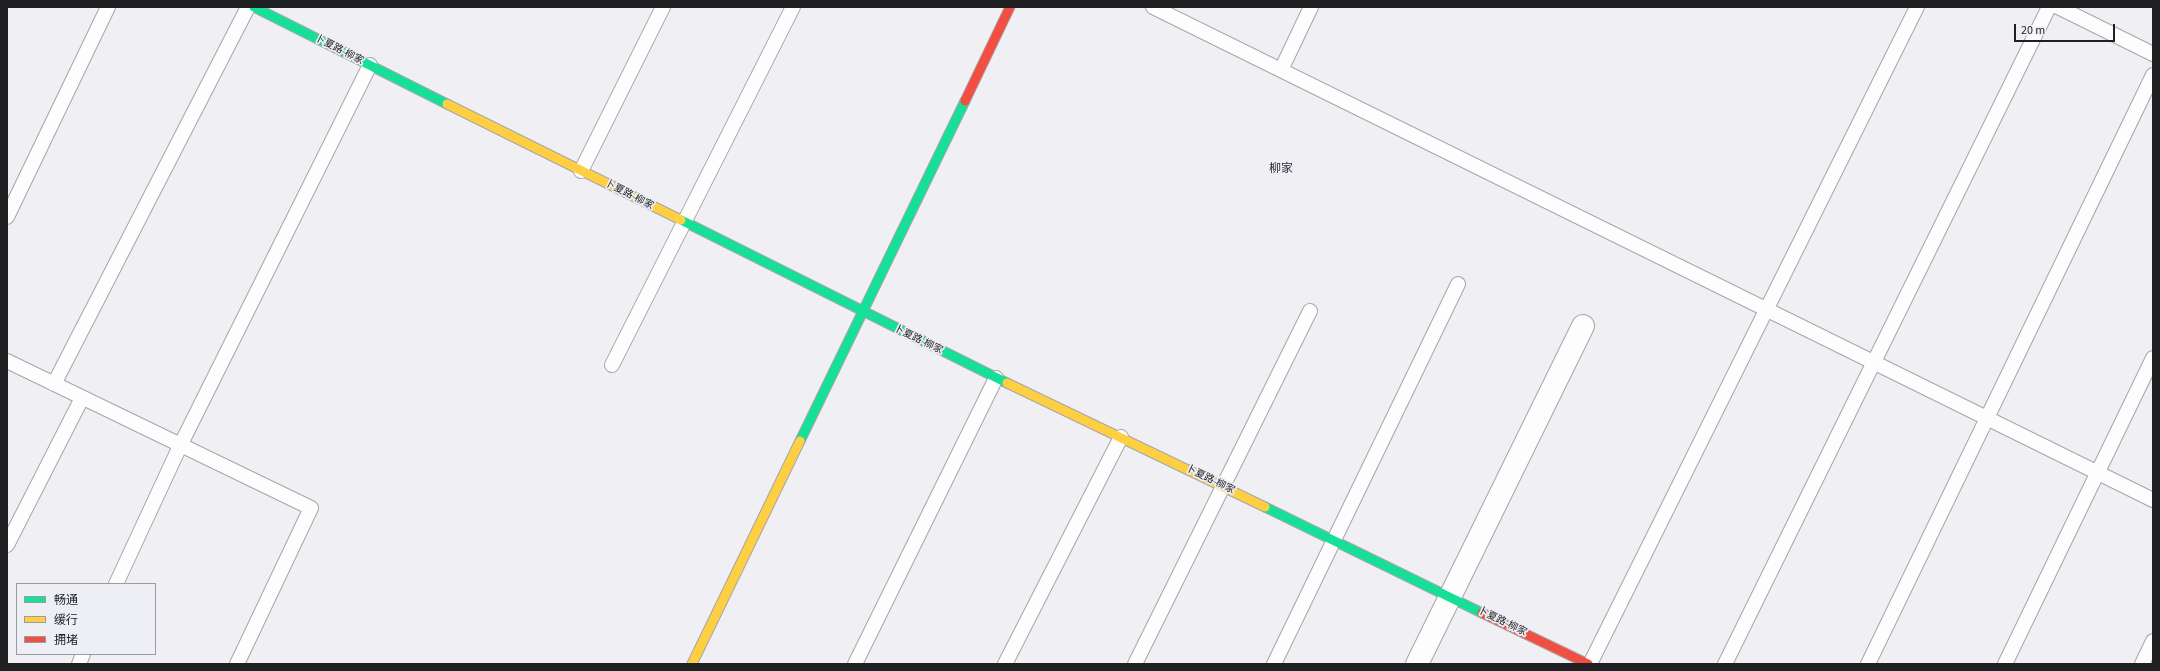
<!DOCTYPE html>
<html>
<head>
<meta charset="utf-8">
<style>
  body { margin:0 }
  #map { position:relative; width:2160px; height:671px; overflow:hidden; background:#efeff4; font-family:"Source Sans 3","Noto Sans SC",sans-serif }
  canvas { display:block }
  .frame { position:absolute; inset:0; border:8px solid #1f2022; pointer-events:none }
  .legend { position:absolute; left:16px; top:583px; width:140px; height:72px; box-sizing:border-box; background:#eeeef5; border:1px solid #9b9ca1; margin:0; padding:5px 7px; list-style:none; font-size:12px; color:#1f2022 }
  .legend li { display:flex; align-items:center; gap:8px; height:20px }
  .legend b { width:20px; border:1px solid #9b9ca1 }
  .scale { position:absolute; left:2014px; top:24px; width:101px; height:18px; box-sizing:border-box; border:2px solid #1f2022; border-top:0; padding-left:5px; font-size:12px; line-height:14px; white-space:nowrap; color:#1f2022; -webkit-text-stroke:3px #eeeef5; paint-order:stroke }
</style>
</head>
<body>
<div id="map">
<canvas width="2160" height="671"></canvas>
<div class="frame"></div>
<ul class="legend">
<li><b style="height:5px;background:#16e098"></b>畅通</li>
<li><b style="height:5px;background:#ffcf43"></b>缓行</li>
<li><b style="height:5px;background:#f24e42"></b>拥堵</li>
</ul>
<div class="scale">20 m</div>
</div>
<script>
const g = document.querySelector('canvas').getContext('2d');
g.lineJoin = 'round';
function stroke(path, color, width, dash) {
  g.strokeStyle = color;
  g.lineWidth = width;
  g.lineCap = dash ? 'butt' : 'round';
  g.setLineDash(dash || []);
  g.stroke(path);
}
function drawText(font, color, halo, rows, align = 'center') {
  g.font = font + ' "Source Sans 3","Noto Sans SC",sans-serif';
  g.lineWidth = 3.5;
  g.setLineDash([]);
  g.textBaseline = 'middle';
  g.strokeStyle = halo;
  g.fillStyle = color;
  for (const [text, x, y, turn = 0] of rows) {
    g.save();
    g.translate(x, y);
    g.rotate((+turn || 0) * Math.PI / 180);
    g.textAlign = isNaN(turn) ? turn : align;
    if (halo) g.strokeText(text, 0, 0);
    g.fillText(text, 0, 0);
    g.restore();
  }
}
const lane = new Path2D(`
  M1153,7L2153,500
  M2058,7L2153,54
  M1281,70L1311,7
  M581,171L663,7
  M7,217L108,7
  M7,361L311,508L237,664
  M612,365L793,7
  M54,384L248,7
  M7,545L82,398
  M116,584L180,446L370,65
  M79,664L83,654
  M855,664L996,378
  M1005,664L1121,437
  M1135,664L1310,311
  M1274,664L1458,284
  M1590,664L1917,7
  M1725,664L2049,7
  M1868,664L2153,75
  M2005,664L2153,358
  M2142,664L2153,641`);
const street = new Path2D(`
  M1417,664L1583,326`);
const fast = new Path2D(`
  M254,7L447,104
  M681,220L1007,383
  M800,441L965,101
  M1265,507L1482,613`);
const slow = new Path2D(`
  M447,104L681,220
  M1007,383L1265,507
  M692,664L800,441`);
const jam = new Path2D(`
  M965,101L1010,7
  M1482,613L1588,664`);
const streetNames = [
  ["卜夏路-柳家",339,50,27],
  ["卜夏路-柳家",629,195,27],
  ["卜夏路-柳家",918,340,26],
  ["卜夏路-柳家",1210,480,26],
  ["卜夏路-柳家",1502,622,26]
];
const quarterNames = [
  ["柳家",1281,169]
];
stroke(lane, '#a6a6a9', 16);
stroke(street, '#a6a6a9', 24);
stroke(fast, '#a6a6a9', 11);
stroke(slow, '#a6a6a9', 11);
stroke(jam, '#a6a6a9', 11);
stroke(lane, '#fdfdfd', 14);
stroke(street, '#fdfdfd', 22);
stroke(fast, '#16e098', 9);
stroke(slow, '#ffcf43', 9);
stroke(jam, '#f24e42', 9);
drawText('10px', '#1f2022', '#eeeef5', streetNames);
drawText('12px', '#29292e', '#eeeef5', quarterNames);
</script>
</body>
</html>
